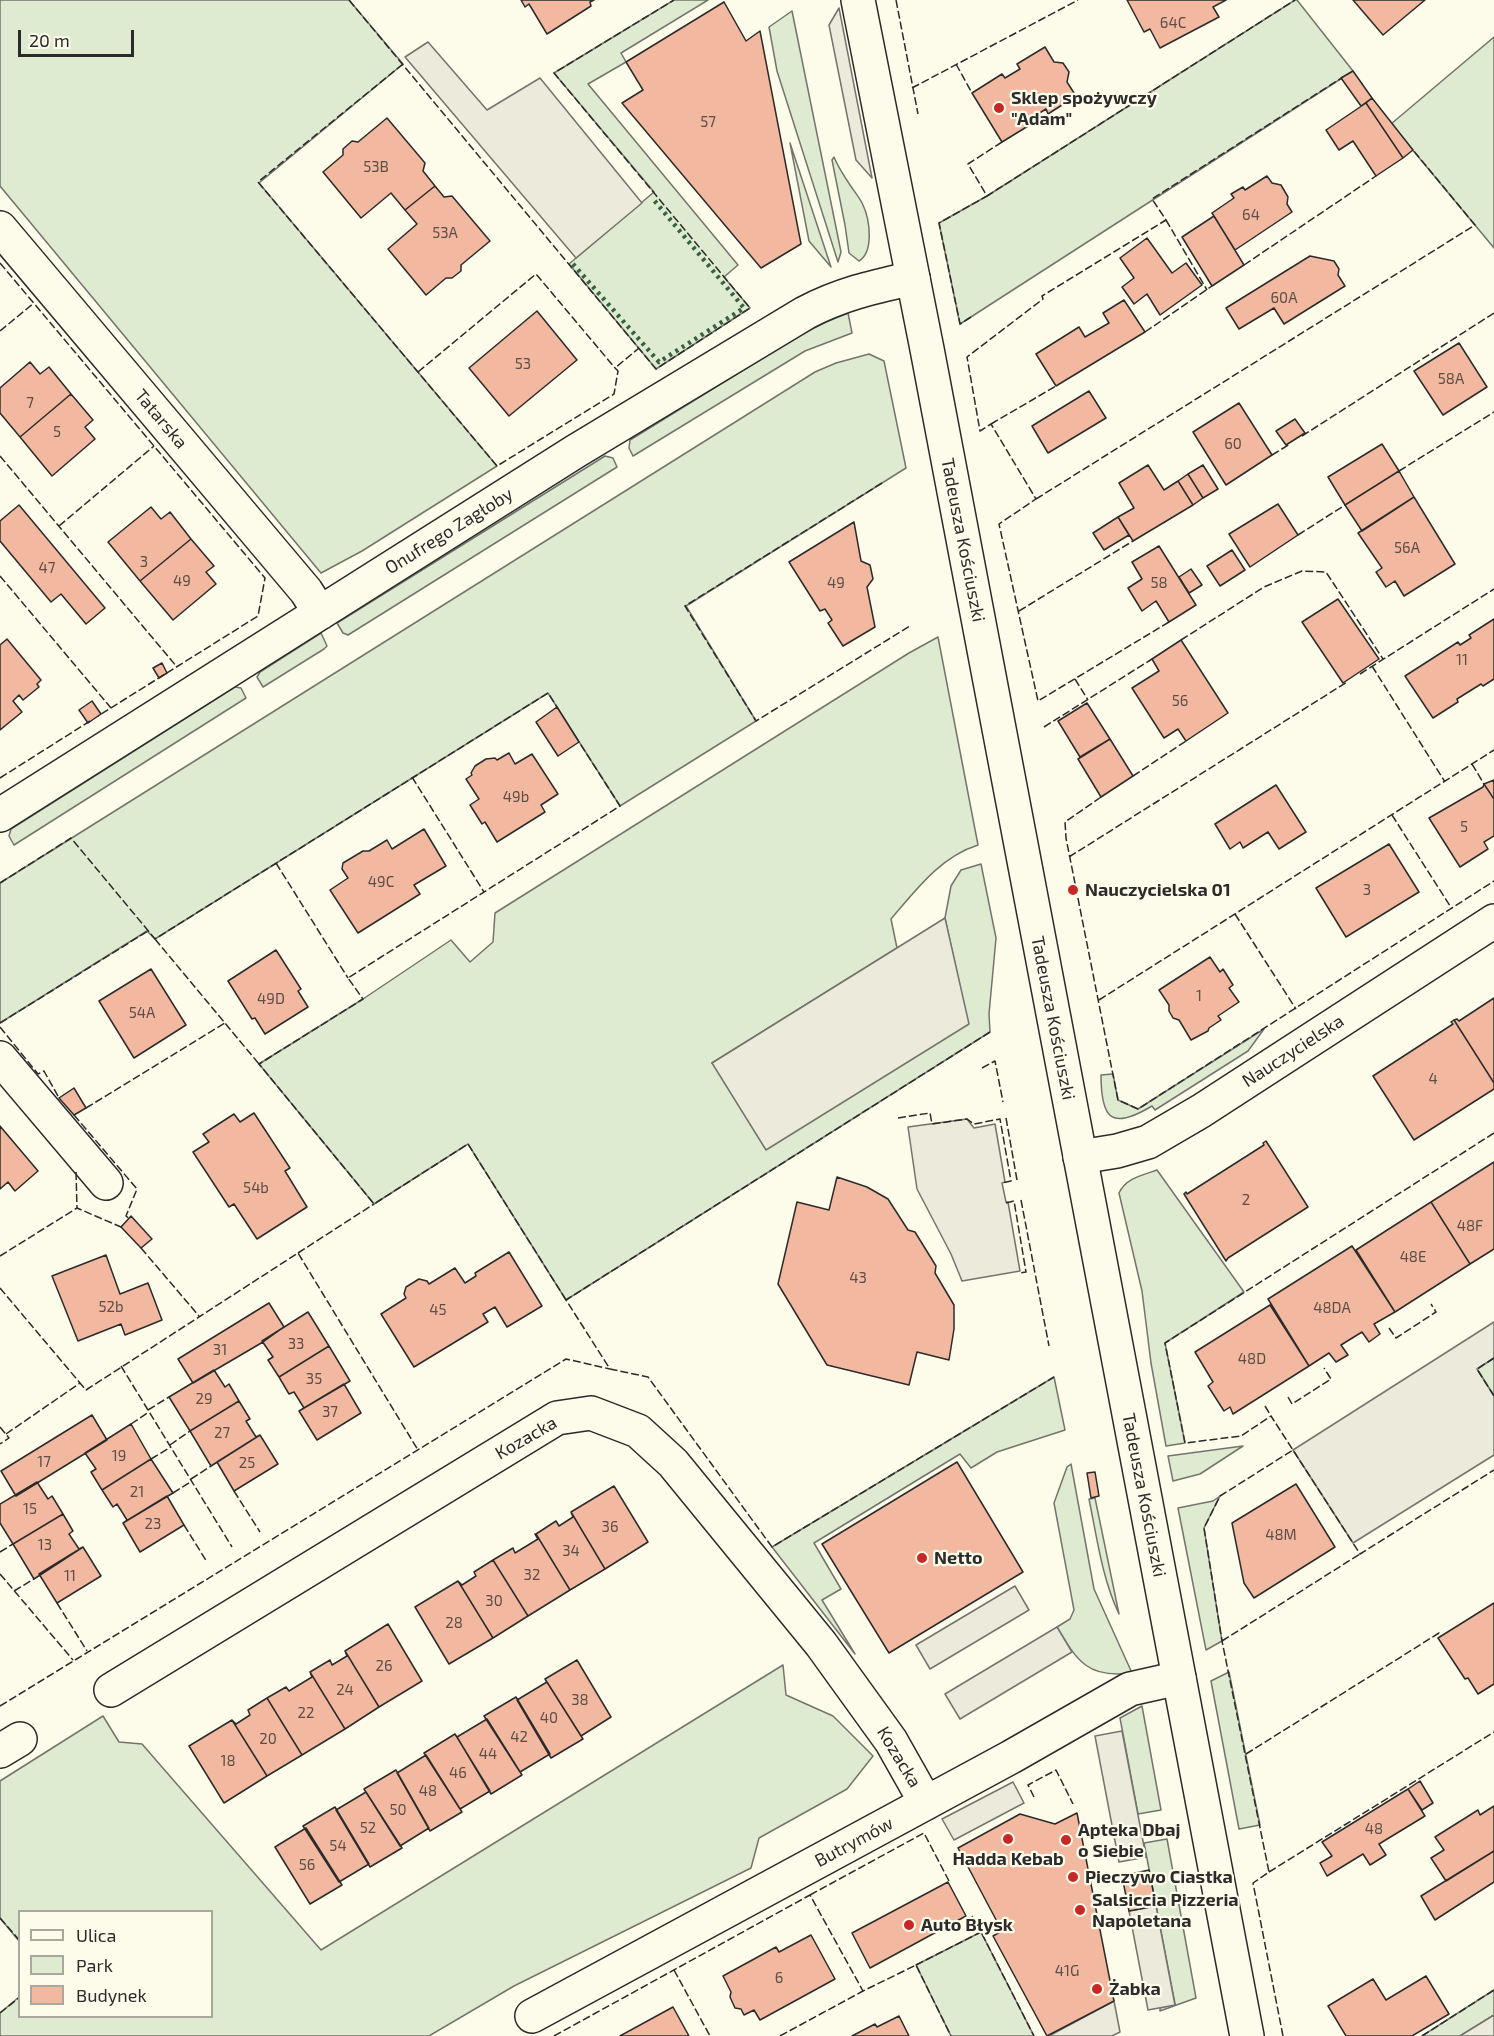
<!DOCTYPE html>
<html>
<head>
<meta charset="utf-8">
<style>
  body { margin:0 }
  #map { position:relative; width:1494px; height:2036px; overflow:hidden; background:#fdfbea; font-family:"Exo 2",sans-serif }
  canvas { display:block }
  .legend { position:absolute; left:18px; top:1910px; width:195px; height:108px; box-sizing:border-box; background:#fdfbea; border:2px solid #a9a89e; margin:0; padding:8px 10px; list-style:none; font-size:18px; color:#2b2b2b }
  .legend li { display:flex; align-items:center; gap:12px; height:30px }
  .legend b { width:30px; border:2px solid #a9a89e }
  .scale { position:absolute; left:18px; top:30px; width:116px; height:27px; box-sizing:border-box; border:3px solid #2b2b2b; border-top:0; padding-left:8px; font-size:18px; line-height:21px; white-space:nowrap; color:#2b2b2b; -webkit-text-stroke:4px #fdfbea; paint-order:stroke }
</style>
</head>
<body>
<div id="map">
<canvas width="1494" height="2036"></canvas>
<ul class="legend">
<li><b style="height:8px;background:#fdfbea"></b>Ulica</li>
<li><b style="height:16px;background:#deebd1"></b>Park</li>
<li><b style="height:16px;background:#f2b8a0"></b>Budynek</li>
</ul>
<div class="scale">20 m</div>
</div>
<script>
const g = document.querySelector('canvas').getContext('2d');
g.lineJoin = 'round';
function paint(path, color) {
  g.fillStyle = color;
  g.fill(path, 'evenodd');
}
function stroke(path, color, width, dash) {
  g.strokeStyle = color;
  g.lineWidth = width;
  g.lineCap = dash ? 'butt' : 'round';
  g.setLineDash(dash || []);
  g.stroke(path);
}
function drawText(font, color, halo, rows, align = 'center') {
  g.font = font + ' "Exo 2",sans-serif';
  g.lineWidth = 4.5;
  g.setLineDash([]);
  g.textBaseline = 'middle';
  g.strokeStyle = halo;
  g.fillStyle = color;
  for (const [text, x, y, turn = 0] of rows) {
    g.save();
    g.translate(x, y);
    g.rotate((+turn || 0) * Math.PI / 180);
    g.textAlign = isNaN(turn) ? turn : align;
    if (halo) g.strokeText(text, 0, 0);
    g.fillText(text, 0, 0);
    g.restore();
  }
}
const green = new Path2D(`
  M0,0H349L403,64L259,183L497,466L362,551L321,573L0,186Z
  M674,0H708L621,53L626,62L588,84L738,265L724,277L750,308L656,369L569,264L654,192L554,73Z
  M1295,0H1297L1353,71L960,324L939,223L987,196Z
  M792,11L841,252L838,262L777,71L769,27Z
  M1494,37V248L1391,124Z
  M790,143L831,267L809,241Z
  M834,157C838,167 844,176 850,185C854,191 860,198 863,205C870,220 874,252 859,261L849,253L845,225L832,160Z
  M848,313L852,333L805,351L633,456L629,448L630,440L800,335L826,322Z
  M869,354L884,361L906,468L686,606L756,721L620,806L548,693L155,939L147,931L0,1023V883L815,372L836,363Z
  M605,456L613,458L617,467L348,635L343,633L337,623Z
  M321,633L327,646L324,649L263,687L257,677L260,672Z
  M938,637L978,845C940,857 916,890 891,919L897,948L712,1063L968,1024L945,918L951,886L961,870L981,864L996,938L989,1014L990,1032L566,1300L468,1144L374,1204L259,1064L363,999L451,940L470,962L493,942L495,913L909,653Z
  M235,687L241,688L246,698L14,845L9,836L11,829Z
  M1264,1029L1248,1051L1155,1110L1152,1106C1112,1130 1101,1120 1101,1075L1113,1074L1118,1100L1138,1109Z
  M1157,1170L1244,1292L1165,1343L1185,1443L1166,1446L1151,1363L1142,1291L1119,1193C1126,1178 1143,1175 1157,1170Z
  M1494,1358V1396L1477,1369Z
  M1054,1377L1065,1430L997,1452L971,1468L960,1454L814,1543L841,1589L822,1600L855,1654L772,1547Z
  M1243,1446L1200,1474L1173,1481L1168,1456Z
  M1071,1464L1094,1589L1132,1673C1088,1679 1077,1661 1057,1627L1070,1619L1074,1610L1054,1503L1067,1467Z
  M1220,1496L1204,1528L1222,1641L1206,1650L1178,1508L1213,1501Z
  M1095,1498L1119,1614C1102,1578 1097,1538 1089,1499Z
  M783,1665L786,1695L833,1716L873,1756L847,1789L759,1838L751,1868L514,1986L429,2036H0V2013L19,1997L20,2016H212V1912H20L19,1941L0,1918V1781L103,1716L119,1742L142,1744L321,1950Z
  M1229,1672L1260,1825L1239,1829L1211,1681Z
  M1142,1706L1161,1810L1138,1814L1120,1718Z
  M1167,1839L1196,1998L1160,2011V2008L1175,2004L1144,1843Z
  M981,1932L1034,2036H951L916,1965Z
  M1494,1990V2015L1460,2036H1422Z`);
const parking = new Path2D(`
  M839,8L872,178L856,160L829,25Z
  M428,42L487,110L540,78L642,203L576,258L405,57Z
  M945,918L969,1024L766,1150L712,1063Z
  M967,1119L974,1128L995,1124L1005,1182L1002,1183L1006,1202H1008L1020,1271L962,1281L951,1254L917,1189L908,1127Z
  M1494,1322V1358L1477,1369L1494,1396V1455L1353,1543L1293,1450Z
  M1015,1586L1029,1610L930,1669L916,1645Z
  M1057,1627L1072,1652L960,1719L945,1694Z
  M1122,1731L1146,1857L1119,1862L1095,1736Z
  M1013,1782L1024,1803L954,1840L942,1819Z
  M1156,1906L1175,2005L1148,2010L1129,1911Z
  M1114,2001L1120,2032L1112,2036H1049Z
  M1494,2015V2036H1460Z`);
const building = new Path2D(`
  M521,0H594L590,2L591,6L547,34L529,4L525,7Z
  M1127,0H1226L1213,7L1219,17L1160,48L1150,29L1144,32Z
  M1353,0H1425L1383,35Z
  M724,2L746,41L760,31L801,244L761,268L622,103L643,90L626,62Z
  M1045,47L1054,62L1063,63L1069,72L1067,82L1076,96L1048,114L1046,109L1030,119L1033,123L1002,142L972,93L1002,74L1005,78L1020,69L1017,64Z
  M1353,71L1372,98L1361,106L1341,78Z
  M1372,98L1413,150L1403,158L1366,103Z
  M1366,103L1403,158L1376,176L1353,141L1339,150L1326,130Z
  M387,118L425,163L423,171L435,186L405,210L391,193L361,218L323,172L343,155V149L352,141L358,142Z
  M1267,176L1272,183L1281,185L1288,197L1287,204L1292,212L1235,250L1212,213L1234,198L1231,194L1243,187L1245,190Z
  M435,186L444,197L452,196L490,241L461,265V271L452,278H446L426,295L388,249L417,224L405,210Z
  M1214,216L1244,265L1212,286L1182,237Z
  M1147,238L1172,273L1186,263L1202,285L1160,315L1147,294L1134,304L1122,287L1134,278L1120,258Z
  M1310,256L1334,261L1339,269L1338,275L1345,286L1284,324L1274,308L1239,329L1226,308Z
  M1124,300L1145,332L1056,386L1036,354L1079,327L1085,337L1109,323L1103,313Z
  M537,311L577,360L509,416L469,368Z
  M1459,343L1487,387L1443,415L1414,371Z
  M30,362L40,374L49,367L71,394L20,437L0,413V388Z
  M1089,391L1106,418L1048,453L1032,426Z
  M71,394L93,420L85,427L95,439L52,476L20,437Z
  M1239,403L1272,455L1226,485L1193,432Z
  M1295,419L1305,433L1286,445L1276,431Z
  M1382,444L1399,471L1345,505L1328,477Z
  M1148,465L1164,490L1178,481L1193,505L1133,541L1118,517L1134,508L1119,483Z
  M1203,465L1218,489L1203,498L1188,474Z
  M1399,471L1414,497L1362,531L1345,505Z
  M1188,474L1203,498L1193,505L1178,481Z
  M1414,497L1455,564L1404,596L1395,581L1386,587L1376,572L1382,568L1358,533Z
  M1278,504L1298,535L1250,567L1229,534Z
  M19,505L105,608L86,624L61,594L51,602L0,541V521Z
  M151,507L161,519L170,512L191,539L140,581L108,542Z
  M1118,517L1129,535L1104,550L1093,533Z
  M854,522L861,561L870,565L873,579L867,587L875,627L843,646L828,623L832,620L825,609L820,611L789,562Z
  M191,539L214,566L206,572L216,584L173,620L140,581Z
  M1159,546L1196,605L1169,622L1156,601L1142,611L1128,588L1142,579L1132,562Z
  M1232,550L1245,570L1220,586L1207,566Z
  M1191,569L1202,585L1189,593L1179,577Z
  M1338,599L1379,659L1343,683L1302,622Z
  M1494,619V679L1483,686L1481,684L1457,699L1458,702L1433,718L1405,676L1458,642L1460,645L1471,638L1469,635Z
  M7,639L41,680L37,684L39,687L23,700L19,695L13,701L22,712L0,730V645Z
  M1181,640L1228,713L1186,741L1178,729L1164,738L1132,688L1159,671L1152,659Z
  M162,663L167,673L159,678L153,668Z
  M92,701L101,714L88,723L79,710Z
  M1087,703L1110,739L1080,757L1058,721Z
  M557,707L579,742L558,756L536,722Z
  M1110,739L1133,776L1101,797L1078,759Z
  M509,753L515,764L532,754L558,794L541,805L545,812L497,842L485,822L482,824L470,805L479,799L466,779L472,775L471,773L475,766L486,759L495,758L497,760Z
  M1494,780V799L1484,784Z
  M1484,784L1494,799V836L1484,842L1488,849L1460,867L1429,818L1483,787Z
  M1276,785L1306,832L1279,849L1268,832L1243,848L1240,842L1230,849L1215,824Z
  M424,829L446,866L414,885L420,894L358,933L330,890L348,878L342,869L343,863L363,851H369L387,840L392,849Z
  M1389,844L1419,892L1346,937L1316,888Z
  M276,950L301,989L298,991L308,1007L265,1034L255,1018L252,1019L228,981Z
  M1210,957L1220,972L1223,969L1233,985L1229,988L1239,1002L1218,1016L1221,1020L1209,1028L1208,1031L1191,1040L1179,1020L1173,1018L1169,1011V1005L1159,990Z
  M151,969L186,1025L134,1058L99,1001Z
  M1494,998V1083L1454,1020L1457,1019L1459,1021Z
  M1454,1020L1494,1083V1089L1414,1140L1373,1076L1453,1024L1451,1022Z
  M74,1088L86,1108L74,1115L59,1098Z
  M254,1113L290,1168L285,1171L307,1207L257,1239L234,1204L229,1207L193,1152L209,1142L203,1134L234,1114L240,1122Z
  M0,1126L38,1171L15,1191L8,1182L0,1189Z
  M1266,1141L1308,1207L1228,1258L1226,1261L1184,1194L1186,1192L1187,1194L1264,1145L1263,1143Z
  M1494,1162V1249L1470,1264L1431,1202Z
  M837,1177L867,1187L888,1199L908,1230L915,1232L936,1266L935,1273L954,1305V1329L949,1360L917,1352L909,1385L827,1365L778,1284L797,1202L829,1210Z
  M1431,1202L1470,1264L1395,1312L1356,1250Z
  M131,1216L152,1239L141,1248L121,1227Z
  M1352,1246L1395,1312L1374,1324L1380,1334L1369,1342L1362,1332L1341,1345L1348,1355L1336,1362L1329,1353L1309,1366L1268,1299Z
  M509,1252L542,1306L507,1327L495,1307L483,1314L488,1322L414,1367L381,1314L406,1298L404,1294L406,1287L419,1279L427,1281L429,1284L455,1268L465,1283L476,1276L475,1273Z
  M106,1255L120,1294L148,1283L162,1320L125,1335L121,1324L78,1341L52,1276Z
  M269,1303L284,1327L263,1342L193,1383L178,1359Z
  M1270,1305L1309,1366L1233,1414L1230,1407L1224,1411L1208,1386L1213,1382L1195,1352Z
  M308,1312L329,1346L279,1377L268,1360L273,1357L262,1341Z
  M329,1346L350,1381L299,1411L304,1408L294,1392L289,1394L279,1377Z
  M214,1370L225,1387L229,1384L239,1401L190,1431L169,1397Z
  M344,1384L361,1413L317,1440L299,1411Z
  M239,1401L250,1419L246,1421L256,1437L260,1435L211,1466L190,1431Z
  M92,1415L107,1440L16,1496L1,1471Z
  M131,1424L151,1459L102,1490L91,1472L96,1469L85,1453Z
  M260,1435L278,1464L234,1491L217,1462Z
  M151,1459L173,1493L123,1523L127,1520L117,1504L113,1507L102,1490Z
  M957,1462L1023,1572L889,1653L822,1544Z
  M1095,1472L1099,1496L1091,1498L1087,1473Z
  M37,1482L48,1499L52,1496L63,1514L13,1544L0,1523V1504Z
  M1296,1484L1335,1547L1254,1598L1244,1583L1232,1523Z
  M614,1486L648,1542L605,1569L571,1512Z
  M167,1496L184,1525L140,1552L123,1523Z
  M571,1512L605,1569L570,1590L536,1534L556,1521L559,1526L573,1517Z
  M63,1514L73,1531L69,1534L79,1549L83,1547L34,1579L13,1544Z
  M535,1534H536L570,1590L528,1616L493,1560L513,1548L515,1553L538,1539Z
  M83,1547L101,1576L57,1603L39,1574Z
  M493,1560L528,1616L493,1638L458,1581L462,1585L476,1576L474,1572Z
  M458,1581L493,1638L449,1664L415,1607Z
  M1494,1603V1684L1478,1694L1468,1678L1465,1679L1438,1638Z
  M388,1624L422,1681L379,1707L345,1651Z
  M345,1651L379,1707L345,1729L310,1672L330,1660L332,1665L347,1656Z
  M577,1660L611,1717L581,1736L545,1679Z
  M310,1672L345,1729L302,1755L267,1698L286,1687L289,1691L312,1677Z
  M547,1682L583,1739L551,1758L517,1700Z
  M516,1697L550,1754L520,1772L484,1716Z
  M267,1698L302,1755L267,1776L232,1720L236,1724L250,1715L248,1710Z
  M487,1719L522,1775L491,1794L457,1737Z
  M232,1720L267,1776L224,1803L189,1746Z
  M455,1734L490,1791L460,1809L424,1753Z
  M426,1755L462,1812L430,1831L397,1773Z
  M396,1770L429,1828L400,1846L364,1789Z
  M1420,1781L1433,1803L1422,1810L1408,1789Z
  M1408,1789L1425,1816L1379,1844L1386,1855L1370,1865L1363,1854L1327,1876L1320,1863L1332,1856L1322,1842Z
  M366,1792L402,1848L370,1867L336,1810Z
  M1494,1806V1851L1446,1881L1431,1858L1444,1850L1435,1837L1478,1810L1480,1815Z
  M335,1807L369,1864L339,1882L303,1826Z
  M1077,1813L1114,2001L1047,2036L993,1936L1002,1931L958,1848L1020,1814L1055,1824Z
  M306,1828L342,1885L310,1904L275,1847Z
  M1494,1851V1882L1435,1920L1421,1896Z
  M1149,1870L1156,1906L1129,1911L1122,1876Z
  M948,1882L966,1916L870,1968L852,1933Z
  M811,1935L835,1979L760,2020L754,2010L744,2015L741,2009L735,2008L730,1997L731,1992L723,1976L776,1947L779,1952Z
  M1426,1976L1449,2014L1412,2036H1346L1328,2006L1373,1979L1386,2000Z
  M673,2007L689,2036H620Z
  M899,2016L909,2036H852L875,2024L877,2027Z`);
const street = new Path2D(`
  M0,228L306,591L320,613
  M0,815L576,451L805,313C841,294 873,287 913,278
  M0,1058L106,1183
  M1080,1157L1117,1151L1148,1142L1201,1111L1494,921
  M111,1690L557,1418L591,1413L638,1431L673,1463L821,1644L891,1741L926,1803
  M0,1751L20,1739
  M532,2016L1011,1757L1130,1689L1179,1678`);
const secondary = new Path2D(`
  M858,0L927,349L1247,2036`);
const hedge = new Path2D(`
  M573,264L659,362L744,308L653,199`);
const fence = new Path2D(`
  M349,0L656,369L750,308L554,73L674,0
  M896,0L918,114
  M403,64L258,182L497,466L614,394L618,371L615,368L639,348
  M956,64L972,93
  M912,88L1078,0
  M1002,142L968,164L987,196L1295,0
  M1166,220L1207,290
  M0,263L265,578L258,616L98,716
  M1244,265L1376,176
  M971,317L960,324L939,223L987,196
  M0,331L34,303
  M1145,332L1212,286
  M418,372L536,274L615,368
  M991,424L1056,386
  M1302,436L1494,313
  M1272,455L1290,444
  M0,456L177,667
  M1399,471L1494,412
  M882,483L685,606L756,721L910,626
  M1036,499L1475,225L1413,150
  M59,526L154,446
  M1298,535L1345,505
  M0,576L111,708
  M1019,611L1133,541
  M1169,622L1038,701L999,524L1036,499L991,424L980,431L967,357L1043,299L1042,296L1166,220L1152,199L1343,77
  M1181,640L1264,587L1302,571L1326,572L1383,659
  M1372,666L1445,782
  M1360,674L1494,589
  M1075,679L1088,700
  M1044,727L1152,659
  M1472,764L1484,784
  M1133,776L1186,741
  M412,777L484,892
  M0,778L90,721
  M1101,797L1065,822L1066,838L1118,1100L1138,1109L1494,881
  M1392,815L1452,909
  M1069,857L1347,682
  M276,863L348,978
  M0,883L71,838L155,939L548,693L557,707
  M1235,914L1296,1009
  M155,939L259,1064
  M1099,1000L1494,750
  M0,1023L148,931
  M0,1027L38,1074L44,1071L59,1098
  M990,1032L566,1300L610,1369L648,1377L772,1547L1054,1377
  M982,1068L995,1061L1003,1102
  M86,1108L225,1023
  M74,1115L137,1189L126,1216L130,1219
  M898,1118L930,1113L932,1124L967,1119L974,1124L1000,1119L1011,1181L1002,1183
  M1006,1118L1017,1180
  M1494,1133L1165,1343L1185,1443L1241,1436L1271,1416L1360,1554L1494,1470
  M76,1172L77,1208L121,1227L123,1225
  M1021,1200L1049,1346
  M1006,1203L1014,1201L1026,1272L1019,1273
  M141,1248L199,1316
  M298,1253L374,1204
  M0,1256L77,1208
  M0,1288L80,1383
  M566,1300L468,1144L374,1204L259,1064L363,999L348,978L620,806L579,742
  M1389,1328L1396,1338L1436,1312L1431,1304
  M1494,1358L1477,1369L1494,1396
  M121,1366L232,1547
  M1288,1397L1292,1404L1331,1379L1324,1368
  M1265,1406L1271,1416
  M148,1410L169,1397
  M131,1424L149,1412
  M0,1427L9,1438L0,1444
  M6,1434L80,1383L86,1390L298,1253L418,1450
  M170,1445L190,1431
  M151,1459L171,1447
  M191,1479L211,1466
  M234,1491L260,1532
  M173,1493L192,1481
  M184,1525L207,1562
  M0,1552L13,1544
  M0,1574L73,1660
  M14,1591L34,1579
  M57,1603L87,1651
  M1222,1641L1360,1554
  M0,1706L566,1359L610,1369
  M1246,1754L1439,1633L1441,1636
  M1034,1797L1028,1785L1056,1770L1073,1804
  M1269,1872L1494,1732
  M810,1895L924,1833L949,1881
  M0,1918L20,1941
  M989,1928L981,1932L1034,2036
  M916,1965L981,1932L972,1916
  M674,1970L710,2036
  M0,2013L20,1997
  M554,2036L810,1895L863,1991L916,1965L951,2036
  M780,2036L863,1991
  M1283,2036L1253,1883L1269,1872L1222,1641L1204,1528L1220,1496L1293,1450
  M1422,2036L1494,1990`);
const markers = [
  [999,108,6,"#c62828"],
  [1073,890,6,"#c62828"],
  [922,1558,6,"#c62828"],
  [1008,1839,6,"#c62828"],
  [1066,1840,6,"#c62828"],
  [1073,1877,6,"#c62828"],
  [1080,1910,6,"#c62828"],
  [909,1925,6,"#c62828"],
  [1097,1989,6,"#c62828"]
];
const numberNames = [
  ["64C",1173,23],
  ["57",708,122],
  ["53B",376,167],
  ["64",1251,215],
  ["53A",445,233],
  ["60A",1284,298],
  ["53",523,364],
  ["58A",1451,379],
  ["7",30,403],
  ["5",57,432],
  ["60",1233,444],
  ["56A",1407,548],
  ["3",144,562],
  ["47",47,568],
  ["49",182,581],
  ["49",836,583],
  ["58",1159,583],
  ["11",1462,660],
  ["56",1180,701],
  ["49b",516,797],
  ["5",1464,827],
  ["49C",381,882],
  ["3",1367,890],
  ["1",1199,996],
  ["49D",271,999],
  ["54A",142,1013],
  ["4",1433,1079],
  ["54b",256,1188],
  ["2",1246,1200],
  ["48F",1470,1226],
  ["48E",1413,1257],
  ["43",858,1278],
  ["52b",111,1307],
  ["48DA",1332,1308],
  ["45",438,1310],
  ["33",296,1344],
  ["31",220,1350],
  ["48D",1252,1359],
  ["35",314,1379],
  ["29",204,1399],
  ["37",330,1412],
  ["27",222,1433],
  ["19",119,1456],
  ["17",44,1462],
  ["25",247,1463],
  ["21",137,1492],
  ["15",30,1509],
  ["23",153,1524],
  ["36",610,1527],
  ["48M",1281,1535],
  ["13",45,1545],
  ["34",571,1551],
  ["32",532,1575],
  ["11",70,1576],
  ["30",494,1601],
  ["28",454,1623],
  ["26",384,1666],
  ["24",345,1690],
  ["38",580,1700],
  ["22",306,1713],
  ["40",549,1718],
  ["42",519,1737],
  ["20",268,1739],
  ["44",488,1754],
  ["18",228,1761],
  ["46",458,1773],
  ["48",428,1791],
  ["50",398,1810],
  ["52",368,1828],
  ["48",1374,1829],
  ["54",338,1846],
  ["56",307,1865],
  ["41G",1067,1971],
  ["6",779,1978]
];
const poiNames = [
  ["Sklep spożywczy",1011,98],
  ["\"Adam\"",1011,119],
  ["Nauczycielska 01",1085,890],
  ["Netto",934,1558],
  ["Apteka Dbaj",1078,1830],
  ["o Siebie",1078,1851],
  ["Hadda Kebab",1008,1859,"center"],
  ["Pieczywo Ciastka",1085,1877],
  ["Salsiccia Pizzeria",1092,1900],
  ["Napoletana",1092,1921],
  ["Auto Błysk",921,1925],
  ["Żabka",1109,1989]
];
const streetNames = [
  ["Tatarska",161,419,50],
  ["Onufrego Zagłoby",449,531,-32],
  ["Tadeusza Kościuszki",963,540,79],
  ["Tadeusza Kościuszki",1053,1018,79],
  ["Nauczycielska",1293,1051,-33],
  ["Kozacka",526,1438,-30],
  ["Tadeusza Kościuszki",1144,1495,79],
  ["Kozacka",899,1757,59],
  ["Butrymów",854,1842,-28]
];
paint(green, '#deebd1');
stroke(green, '#74746e', 1.5);
paint(parking, '#eceadb');
stroke(parking, '#74746e', 1.5);
paint(building, '#f2b8a0');
stroke(building, '#2b2b2b', 1.5);
stroke(street, '#2b2b2b', 36);
stroke(secondary, '#2b2b2b', 36);
stroke(street, '#fdfbea', 33);
stroke(secondary, '#fdfbea', 33);
stroke(hedge, '#34623c', 4.5, [3, 4.5]);
stroke(fence, '#2b2b2b', 1.5, [8, 3]);
for (const [x, y, r, color] of markers) {
  const dot = new Path2D();
  dot.arc(x, y, r, 0, 2 * Math.PI);
  g.fillStyle = color;
  g.fill(dot);
  stroke(dot, '#fdfbea', 2);
}
drawText('15px', '#5d4e48', null, numberNames);
drawText('bold 18px', '#2b2b2b', '#fdfbea', poiNames, 'left');
drawText('18px', '#2b2b2b', '#fdfbea', streetNames);
</script>
</body>
</html>
